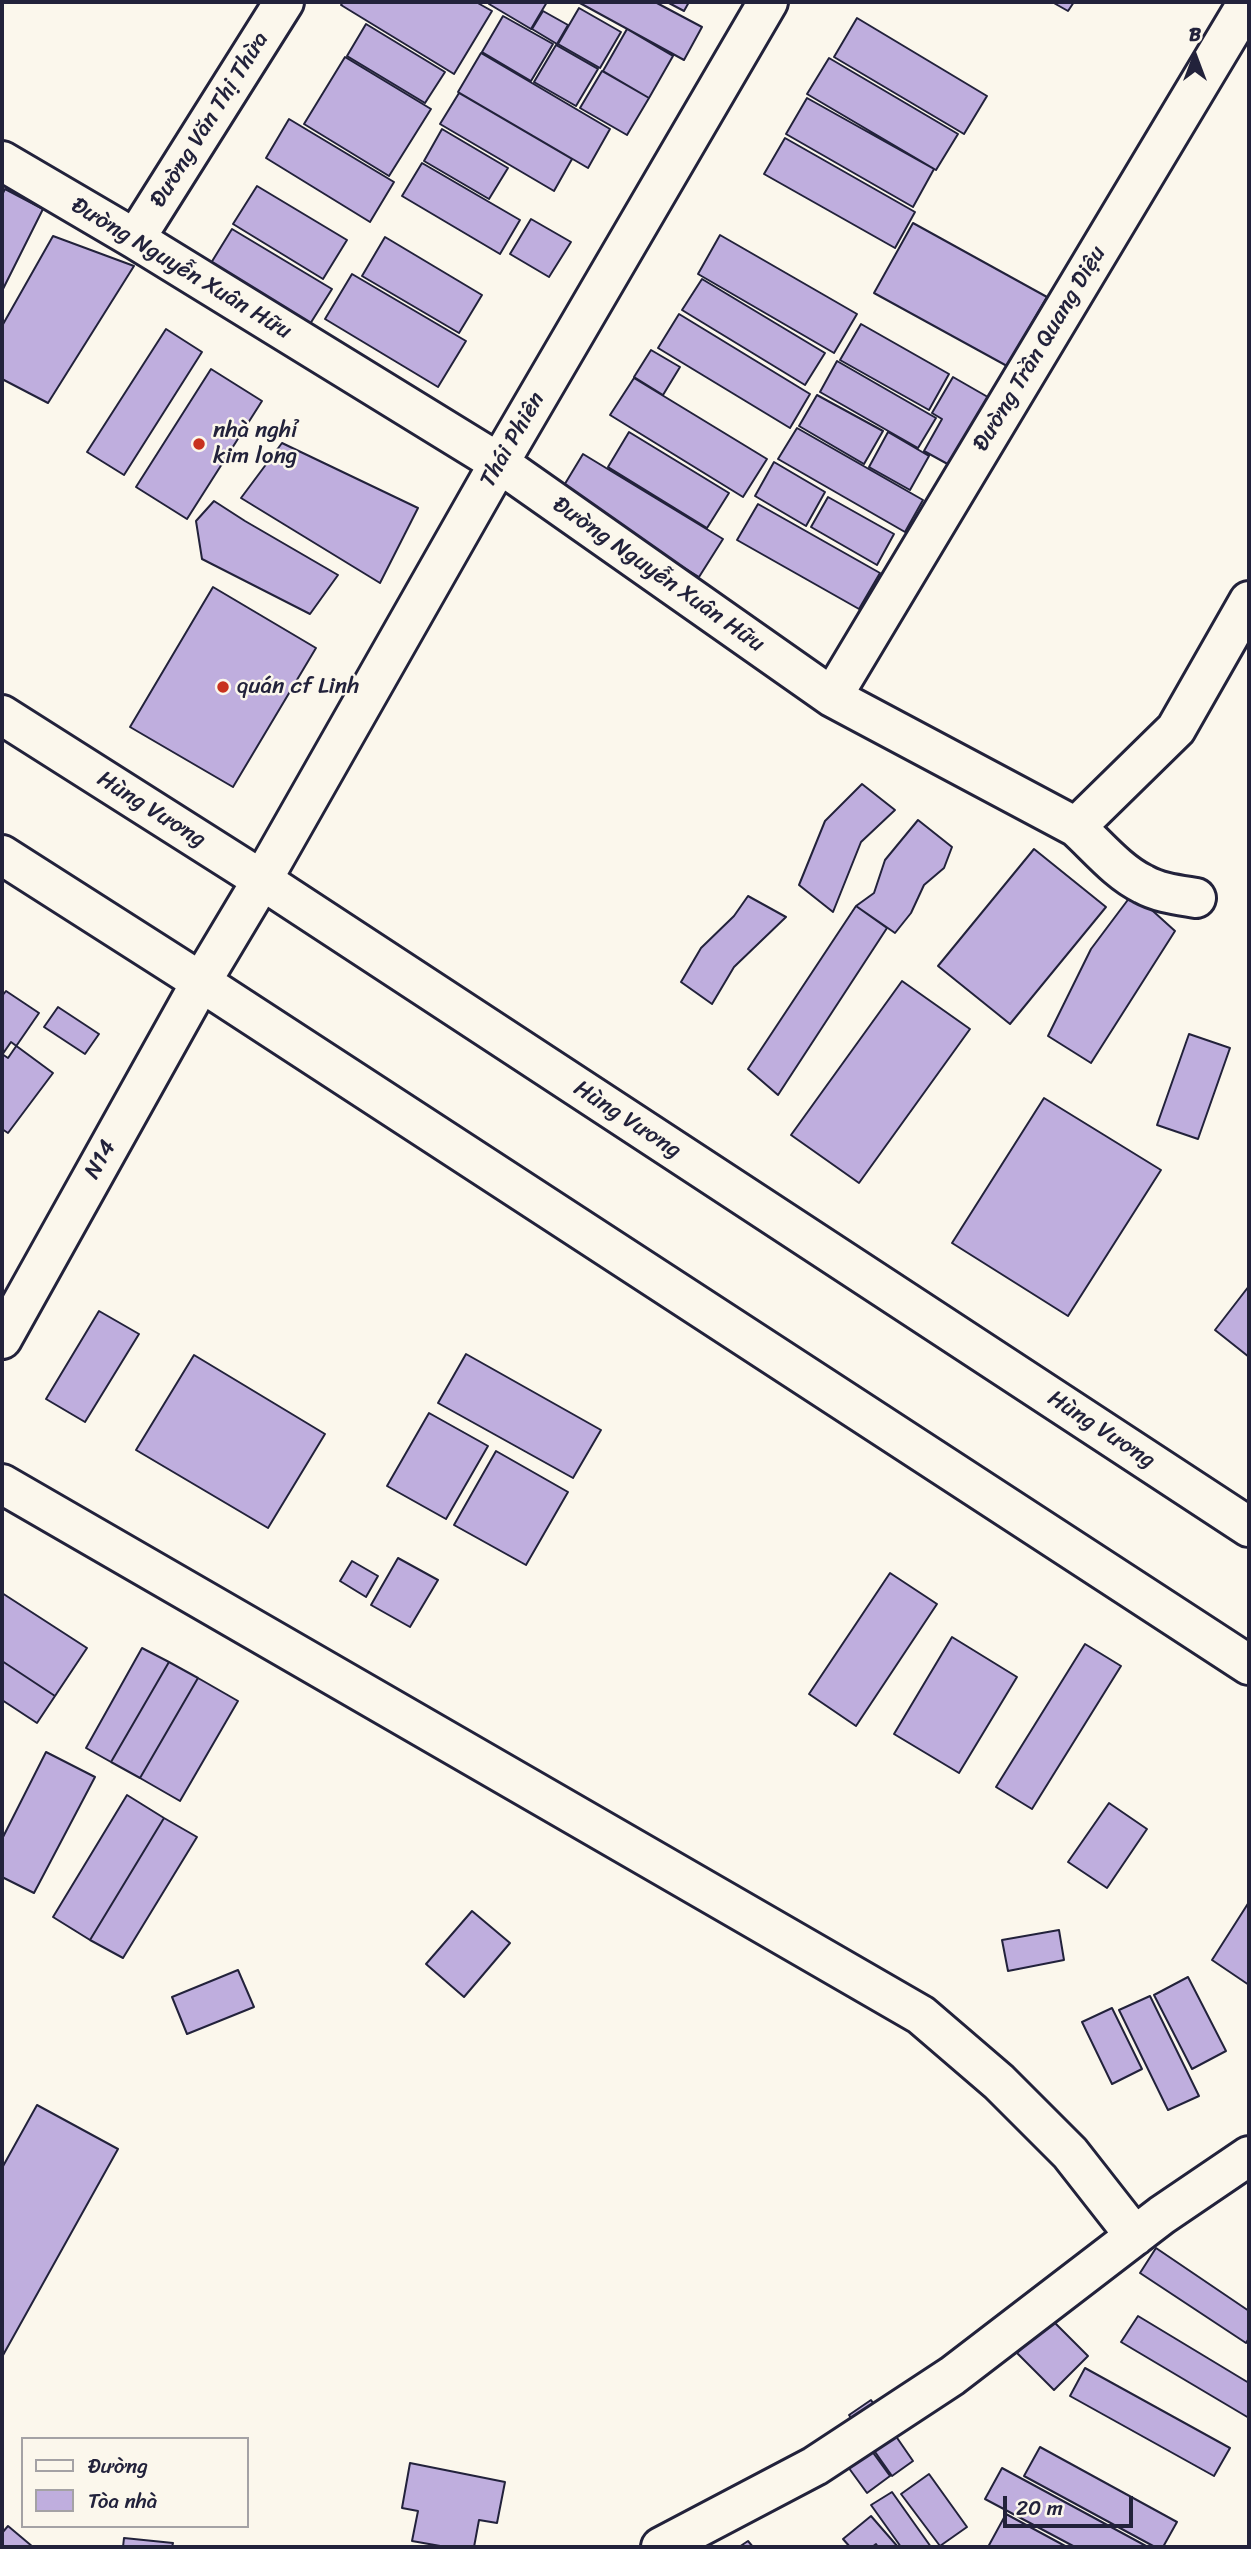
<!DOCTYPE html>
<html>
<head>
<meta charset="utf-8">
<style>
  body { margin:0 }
  #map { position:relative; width:1251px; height:2549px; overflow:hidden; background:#fbf7ec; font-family:Sriracha,sans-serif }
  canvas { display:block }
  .frame { position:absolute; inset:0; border:4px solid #22223b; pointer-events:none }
  .legend { position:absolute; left:21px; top:2437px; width:228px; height:91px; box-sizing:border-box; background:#fbf7ec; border:2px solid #a4a2a5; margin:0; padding:9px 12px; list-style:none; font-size:21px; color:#22223b }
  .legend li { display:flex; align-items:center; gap:14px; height:35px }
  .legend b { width:35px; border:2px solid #a4a2a5 }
  .north { position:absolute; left:1160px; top:21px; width:70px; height:70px; -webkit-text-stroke:5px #fbf7ec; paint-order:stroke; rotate:0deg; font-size:19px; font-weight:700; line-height:28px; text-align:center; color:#22223b }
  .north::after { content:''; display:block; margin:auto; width:24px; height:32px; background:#22223b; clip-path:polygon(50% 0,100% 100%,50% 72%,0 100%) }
  .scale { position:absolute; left:1003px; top:2496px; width:130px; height:32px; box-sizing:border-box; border:4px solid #22223b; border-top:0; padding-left:9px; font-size:21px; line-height:24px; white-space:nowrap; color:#22223b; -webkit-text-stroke:5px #fbf7ec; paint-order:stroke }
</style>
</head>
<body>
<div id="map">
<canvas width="1251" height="2549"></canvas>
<div class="frame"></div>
<ul class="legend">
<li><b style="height:9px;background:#fbf7ec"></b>Đường</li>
<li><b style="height:19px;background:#bfaede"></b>Tòa nhà</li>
</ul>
<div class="north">B</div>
<div class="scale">20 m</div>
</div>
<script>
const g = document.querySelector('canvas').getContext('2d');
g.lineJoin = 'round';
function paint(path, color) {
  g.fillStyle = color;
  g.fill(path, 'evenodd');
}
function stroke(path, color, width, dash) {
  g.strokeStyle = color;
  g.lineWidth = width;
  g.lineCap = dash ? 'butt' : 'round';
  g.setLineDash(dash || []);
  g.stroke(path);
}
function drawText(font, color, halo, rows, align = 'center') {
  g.font = font + ' Sriracha,sans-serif';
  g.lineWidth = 5;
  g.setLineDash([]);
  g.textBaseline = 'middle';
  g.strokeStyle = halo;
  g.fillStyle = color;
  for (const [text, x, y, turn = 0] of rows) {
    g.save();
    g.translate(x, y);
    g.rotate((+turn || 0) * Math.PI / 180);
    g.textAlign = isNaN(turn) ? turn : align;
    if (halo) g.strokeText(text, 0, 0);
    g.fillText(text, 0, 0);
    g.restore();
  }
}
const building = new Path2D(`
  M343,2H476L492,11L454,74L341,5Z
  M491,2H547L531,29L489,4Z
  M578,2H655L702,27L684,60Z
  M667,2H689L684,11Z
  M1052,2H1074L1068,11Z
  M579,8L621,32L600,68L558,44Z
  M543,11L568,25L557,44L532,29Z
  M503,16L553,44L531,81L482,52Z
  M857,18L987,96L964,134L834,57Z
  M366,24L445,72L425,103L347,56Z
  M627,29L673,56L649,98L603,71Z
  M556,45L598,69L576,106L534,82Z
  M481,53L610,129L588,168L458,92Z
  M345,57L431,109L389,176L304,124Z
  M829,58L958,134L936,170L807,94Z
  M602,71L649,98L627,135L580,108Z
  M459,93L572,159L554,191L440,124Z
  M807,98L934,169L913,207L786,134Z
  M289,119L394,182L370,222L266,158Z
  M442,129L508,168L489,199L424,161Z
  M785,138L915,212L895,248L764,174Z
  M422,163L520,220L500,254L402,196Z
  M257,186L347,240L323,279L233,224Z
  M5,189L43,209L2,291V195Z
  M531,219L571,242L549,277L510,254Z
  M913,223L1047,297L1007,366L874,293Z
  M232,229L332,289L310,324L211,263Z
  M720,235L857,314L834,353L698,274Z
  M53,236L134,266L48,403L2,379V326Z
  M385,237L482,295L459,333L362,276Z
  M352,274L466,341L438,387L325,319Z
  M702,279L825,353L805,385L682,310Z
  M679,314L810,394L790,428L658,348Z
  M861,324L949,374L929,410L840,360Z
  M166,329L202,352L124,475L87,452Z
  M651,350L680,367L663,395L634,377Z
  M837,361L936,418L918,448L820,392Z
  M211,369L262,401L187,519L136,487Z
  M953,377L993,400L953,467L924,451L942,419L932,413Z
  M634,378L767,459L743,497L610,415Z
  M817,395L883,431L864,464L799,426Z
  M797,428L923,500L905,532L778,459Z
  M629,432L729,493L707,528L608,467Z
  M888,432L929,456L910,490L869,467Z
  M282,443L418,508L380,583L241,498Z
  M583,454L723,539L699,577L560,492Z
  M774,462L825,492L806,526L755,496Z
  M828,497L894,534L877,565L811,527Z
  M214,501L245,521L338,575L310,614L202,559L196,521Z
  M758,504L880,573L859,609L737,540Z
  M213,587L316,648L233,787L130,727Z
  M862,784L895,810L861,842L833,912L799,885L825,821Z
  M918,820L952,847L944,868L924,885L911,913L895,933L856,906L874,893L885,860Z
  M1034,849L1106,907L1010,1024L938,966Z
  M1133,893L1175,931L1091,1063L1048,1036L1091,949Z
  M748,896L786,917L734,967L712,1004L681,982L701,948L734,916Z
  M856,906L887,928L778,1095L748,1069Z
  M902,981L970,1029L859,1183L791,1135Z
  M6,991L39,1013L8,1058L2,1054V996Z
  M58,1007L99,1034L85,1054L44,1027Z
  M1189,1034L1230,1048L1198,1139L1157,1125Z
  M11,1042L53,1073L8,1133L2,1129V1055Z
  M1044,1098L1161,1170L1068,1316L952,1243Z
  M1249,1286V1357L1215,1330Z
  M99,1311L139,1334L85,1422L46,1399Z
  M466,1354L601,1430L573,1478L438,1403Z
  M194,1355L325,1434L268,1528L136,1450Z
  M429,1413L488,1446L446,1519L387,1486Z
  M496,1451L568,1492L526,1565L454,1525Z
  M398,1558L438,1580L410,1627L371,1605Z
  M352,1561L378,1576L366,1597L340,1581Z
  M890,1573L937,1604L856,1726L809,1694Z
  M2,1593L87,1648L55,1696L2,1661Z
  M952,1637L1017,1677L959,1773L894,1734Z
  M1085,1644L1121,1666L1032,1809L996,1787Z
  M142,1648L169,1662L111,1762L86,1748Z
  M2,1661L55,1696L37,1723L2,1700Z
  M169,1662L198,1678L140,1778L111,1762Z
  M198,1678L238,1701L180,1801L140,1778Z
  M46,1752L95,1777L34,1893L2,1877V1839Z
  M127,1795L164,1818L90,1940L53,1917Z
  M1109,1803L1147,1829L1107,1888L1068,1862Z
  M164,1818L197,1837L123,1958L90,1940Z
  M1249,1902V1985L1212,1960Z
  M472,1911L510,1943L464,1997L426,1964Z
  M1059,1930L1064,1960L1008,1971L1002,1940Z
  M238,1970L254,2007L187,2034L172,1997Z
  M1188,1977L1226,2051L1192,2069L1154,1995Z
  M1150,1996L1199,2096L1168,2110L1119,2010Z
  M1112,2008L1142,2069L1112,2084L1082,2022Z
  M37,2105L118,2149L2,2357V2168Z
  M1156,2248L1249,2311V2338L1246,2343L1140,2273Z
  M1138,2316L1249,2383V2418L1121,2342Z
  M1051,2319L1088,2356L1054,2390L1017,2353Z
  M1085,2368L1230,2448L1214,2476L1070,2396Z
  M871,2400L913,2461L892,2476L849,2415Z
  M850,2421L890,2476L867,2493L827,2438Z
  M1040,2447L1177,2522L1163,2547H1155L1024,2476Z
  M410,2463L505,2482L497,2523L479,2520L474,2547H446L412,2541L418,2511L402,2508Z
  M1002,2468L1148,2547H1075L985,2499Z
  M929,2474L967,2527L940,2546L901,2494Z
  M892,2492L931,2547H901L871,2505Z
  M1006,2514L1067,2547H988Z
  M871,2516L898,2547H878L876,2544L872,2547H850L843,2539Z
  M8,2526L33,2547H2V2533Z
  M124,2538L173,2543L172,2547H123Z
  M748,2541L753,2547H739Z`);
const street = new Path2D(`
  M2,161L135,239L499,463L832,697L1076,827L1176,729L1249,601
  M135,239L284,2
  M832,697L1248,2
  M1076,827C1097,846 1118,872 1143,884C1159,893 1178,895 1196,898
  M262,880L499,463L768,2
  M2,1339L201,982
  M2,1484L921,2015L999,2082L1070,2153L1135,2236
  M661,2547L815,2466L952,2376L1162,2215L1249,2156`);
const secondary = new Path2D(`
  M2,715L262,880L1249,1527
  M2,855L201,982L1249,1665
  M201,982L262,880`);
const markers = [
  [199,444,7,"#c8321e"],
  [223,687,7,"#c8321e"]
];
const streetNames = [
  ["Đường Văn Thị Thừa",210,120,-58],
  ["Đường Nguyễn Xuân Hữu",181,269,31],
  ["Đường Trần Quang Diệu",1040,349,-59],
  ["Thái Phiên",513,440,-60],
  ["Đường Nguyễn Xuân Hữu",658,575,35],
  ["Hùng Vương",151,810,32],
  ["Hùng Vương",627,1120,33],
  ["N14",101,1160,-61],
  ["Hùng Vương",1101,1430,33]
];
const poiNames = [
  ["nhà nghỉ",213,431],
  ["kim long",213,457],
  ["quán cf Linh",237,687]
];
paint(building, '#bfaede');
stroke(building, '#22223b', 2);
stroke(street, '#22223b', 44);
stroke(secondary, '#22223b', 44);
stroke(street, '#fbf7ec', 38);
stroke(secondary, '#fbf7ec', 38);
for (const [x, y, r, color] of markers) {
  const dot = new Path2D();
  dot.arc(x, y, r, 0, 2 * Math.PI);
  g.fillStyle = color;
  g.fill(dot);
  stroke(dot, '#fbf7ec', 2.5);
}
drawText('23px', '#22223b', '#fbf7ec', streetNames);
drawText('23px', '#22223b', '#fbf7ec', poiNames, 'left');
</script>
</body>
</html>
